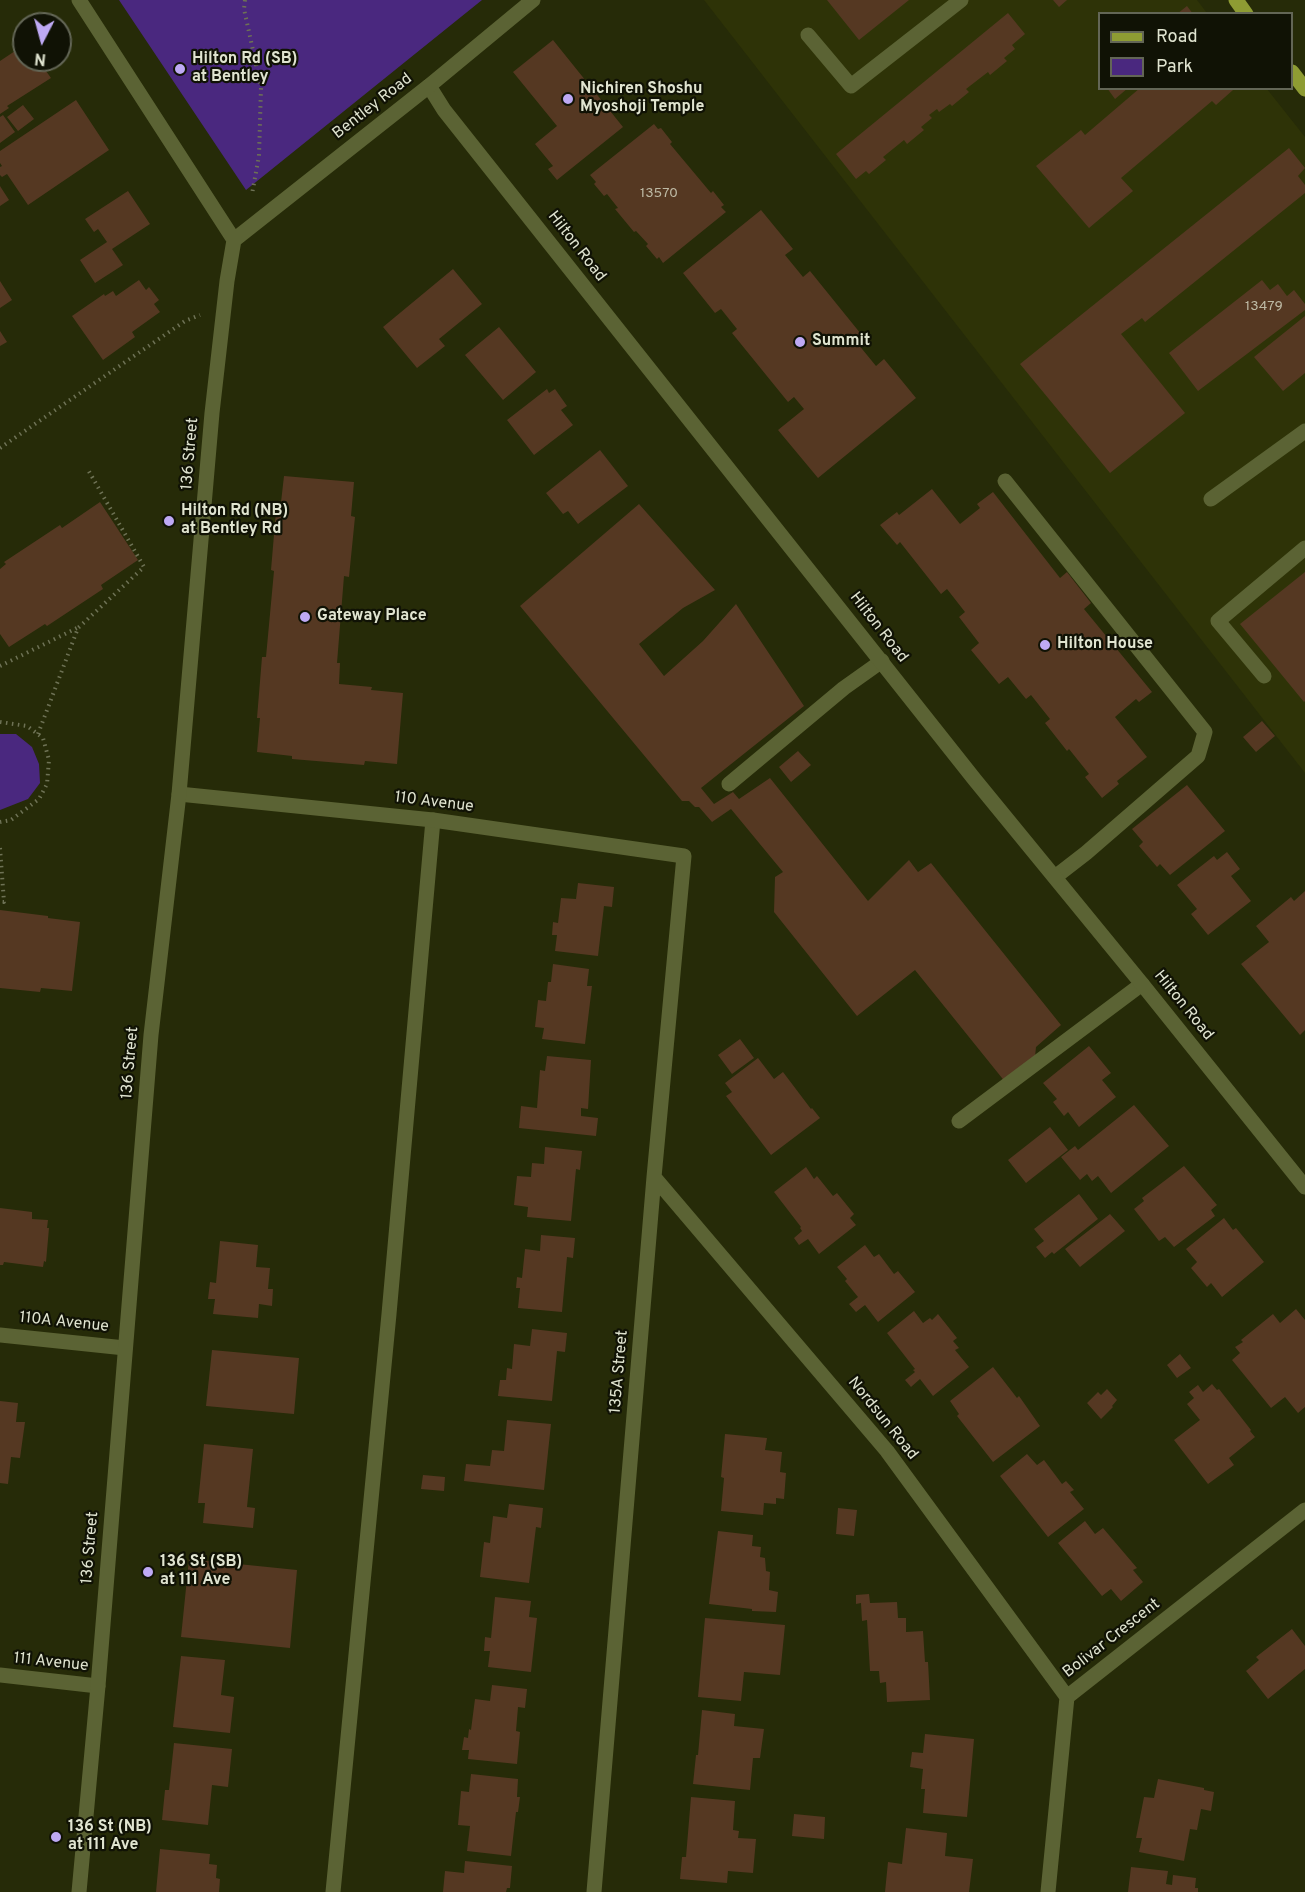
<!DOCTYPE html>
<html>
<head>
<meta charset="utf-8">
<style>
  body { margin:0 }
  #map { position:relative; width:1305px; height:1892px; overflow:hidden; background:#262b08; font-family:Overpass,sans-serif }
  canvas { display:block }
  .legend { position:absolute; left:1098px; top:12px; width:195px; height:78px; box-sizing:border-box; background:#101205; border:2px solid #636656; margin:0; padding:8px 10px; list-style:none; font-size:18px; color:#e0e4d0 }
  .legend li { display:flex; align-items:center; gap:12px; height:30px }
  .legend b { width:30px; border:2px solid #636656 }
  .north { position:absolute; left:12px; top:12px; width:60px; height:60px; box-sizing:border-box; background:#101205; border:2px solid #636656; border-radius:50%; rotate:186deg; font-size:16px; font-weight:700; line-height:24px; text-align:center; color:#e0e4d0 }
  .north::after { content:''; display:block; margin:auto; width:21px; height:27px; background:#bea9f4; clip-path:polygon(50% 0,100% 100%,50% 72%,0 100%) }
</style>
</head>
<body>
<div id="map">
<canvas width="1305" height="1892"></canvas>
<ul class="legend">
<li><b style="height:8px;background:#8e9c33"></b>Road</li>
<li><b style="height:16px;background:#4a287f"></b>Park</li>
</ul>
<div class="north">N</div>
</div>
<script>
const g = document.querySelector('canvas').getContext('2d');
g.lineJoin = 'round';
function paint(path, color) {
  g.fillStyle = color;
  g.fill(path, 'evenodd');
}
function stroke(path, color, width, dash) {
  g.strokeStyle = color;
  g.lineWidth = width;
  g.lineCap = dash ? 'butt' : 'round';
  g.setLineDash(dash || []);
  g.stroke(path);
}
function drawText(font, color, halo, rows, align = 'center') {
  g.font = font + ' Overpass,sans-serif';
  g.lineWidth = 4.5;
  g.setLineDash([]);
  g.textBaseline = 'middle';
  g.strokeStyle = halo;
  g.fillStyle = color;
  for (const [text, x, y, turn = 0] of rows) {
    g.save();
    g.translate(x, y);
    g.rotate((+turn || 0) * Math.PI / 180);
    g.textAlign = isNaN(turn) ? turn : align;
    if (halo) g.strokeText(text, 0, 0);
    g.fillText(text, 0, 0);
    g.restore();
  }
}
const built = new Path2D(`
  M704,0H1197L1207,13L1100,14V88L1267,89L1305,137V773Z`);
const green = new Path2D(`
  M119,0H482L246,190Z
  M0,734H16L32,747L39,764L40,783L28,799L0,810Z`);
const building = new Path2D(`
  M827,0H909L859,40Z
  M1053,0H1067L1059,7Z
  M1187,6L1193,14H1177Z
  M1008,13L1025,34L1012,45L1015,49L1004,58L1007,61L990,75L988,72L966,89L969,92L952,106L950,104L939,112L937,109L929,115L932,118L921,127L924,130L907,144L904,140L883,157L886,160L869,174L866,171L856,179L836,154Z
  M553,40L623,127L557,180L548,169L553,166L535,144L557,126L513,72Z
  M24,45V60H33L38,67L41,64L51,78L7,106L9,108L0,114V61Z
  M1107,88H1128L1115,99Z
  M1140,88H1232L1233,90L1216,105L1212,101L1121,178L1133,191L1089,228L1036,166L1081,130L1085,135Z
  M76,100L109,150L28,205L7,174L2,177L0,175V167L2,166L0,163V151Z
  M23,105L34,119L18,131L7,117Z
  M3,115L15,132L0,143V117Z
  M654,124L658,129L661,128L672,142L670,144L711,193L713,191L724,205L721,207L726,212L663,263L659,257L657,259L646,246L648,244L636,231L634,232L615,209L618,208L607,194L604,196L594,184L596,182L590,175Z
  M1289,148L1305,168L1298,176L1305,185V193L1145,322L1142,318L1121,334L1185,413L1110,473L1020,364Z
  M0,186L9,200L0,206Z
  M128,191L150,224L112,249L123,265L95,283L80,260L107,242L98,229L94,232L85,219Z
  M761,210L793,249L785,255L803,277L810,271L865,339L858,344L876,366L884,359L916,398L818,478L778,430L804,409L794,397L788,402L732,333L737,329L721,309L715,313L683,273Z
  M453,269L482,304L439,339L445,346L417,368L383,327Z
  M139,280L146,290L149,287L159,300L154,304L160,312L132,332L135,337L103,360L72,316L104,294L105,296L113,291L116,296Z
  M1262,280L1270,290L1278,284L1287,296L1294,290L1305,304V310L1198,391L1169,353Z
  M0,281L12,300L0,308Z
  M1305,316V373L1283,391L1254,357Z
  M499,327L536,372L503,400L465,355Z
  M0,331L7,342L0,346Z
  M547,389L549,393L555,389L567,406L561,410L573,425L534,455L507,420Z
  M600,450L628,486L578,524L568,511L563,514L546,493Z
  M284,476L354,482L351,516L355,517L349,577L344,576L337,663H340L339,684L372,687L371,690L403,693L397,764L365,761L364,765L292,759V756L257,752L260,718H257L262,657H266L274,571L271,570L276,511H280Z
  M932,489L960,524L980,508L977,504L993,492L1060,578L1067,572L1091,603L1084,609L1152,692L1139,702L1136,699L1115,717L1147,757L1117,781L1119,784L1102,798L1085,777L1089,774L1069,749L1067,751L1045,723L1050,719L1031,695L1026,699L1008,677L999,684L971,650L979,643L959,617L965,612L947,589L941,594L900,542L897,545L880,525L897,512L899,515Z
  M100,502L138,560L101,585L103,589L47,626L45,624L9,647L0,634V569L6,564L4,562L60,525L62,528Z
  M639,504L715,590L683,608L639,644L664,676L703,641L736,604L804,706L701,788L714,804L733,792L739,799L770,778L868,901L909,860L918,872L931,863L1061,1025L1036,1047L1035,1057L1006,1083L915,970L857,1016L774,912L775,877L783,872L731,809L712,822L699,807H695L689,801H682L520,606Z
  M1305,572V701L1304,702L1240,624Z
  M1262,721L1275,736L1256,752L1243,737Z
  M798,751L811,765L791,782L779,767Z
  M1187,785L1225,831L1170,875L1160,864L1157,867L1139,846L1143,842L1132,829Z
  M1227,852L1240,869L1231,876L1251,901L1208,935L1191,914L1197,909L1177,885L1214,856L1217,860Z
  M578,883L614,887L612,907L604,906L598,956L555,951L557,935H552L553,922L558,923L561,898L576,899Z
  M1305,891V1030L1300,1035L1241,964L1269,942L1256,926L1291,897L1294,901Z
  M0,910L48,916V918L80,922L72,991L41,988L40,992L0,988Z
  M553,964L589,969L587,986H592L585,1044L542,1039L544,1028L535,1027L538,1000L546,1001L548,982H551Z
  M740,1039L754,1058L732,1074L718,1055Z
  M1089,1046L1111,1073L1102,1080L1116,1097L1079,1127L1068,1112L1064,1116L1053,1102L1057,1099L1043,1083Z
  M547,1056L591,1060L588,1109L581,1108V1116L598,1118L596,1136L519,1128L521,1106L537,1108L540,1070L545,1071Z
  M758,1058L774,1079L783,1072L811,1109L812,1108L820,1118L771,1155L726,1096L732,1092L725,1083Z
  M1134,1105L1169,1146L1111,1193L1098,1176L1092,1181L1087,1174L1080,1180L1061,1157L1075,1146L1078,1150Z
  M1050,1127L1068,1150L1026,1183L1008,1160Z
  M545,1147L582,1151L580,1170L576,1169L571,1221L527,1217L528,1207L514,1205L517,1176L531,1177L532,1163L544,1164Z
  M1184,1166L1217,1205L1211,1210L1215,1216L1174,1247L1165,1237L1159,1241L1134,1209L1144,1201L1142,1198Z
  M806,1167L814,1179L817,1176L833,1196L837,1193L854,1214L850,1218L856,1225L819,1254L808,1239L799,1245L794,1238L802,1231L800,1228L801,1227L774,1192Z
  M1079,1194L1098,1219L1054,1254L1052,1252L1045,1258L1036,1247L1044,1241L1034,1229Z
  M0,1208L32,1212V1219L48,1220L47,1228H49L46,1262L44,1261L43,1267L4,1262L3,1265H0Z
  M1110,1214L1125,1231L1080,1267L1065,1249Z
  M1224,1218L1233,1230L1236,1228L1264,1262L1222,1297L1211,1283L1207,1287L1191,1268L1197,1262L1186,1249Z
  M541,1235L575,1238L573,1258L567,1257L562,1312L518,1308L520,1288H516L517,1277L522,1278L525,1249L540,1251Z
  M220,1241L258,1245L256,1267L270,1268L268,1289H273L272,1306L259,1304L258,1318L213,1314L215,1299H208L210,1282L216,1283Z
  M865,1245L874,1257L879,1254L894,1274L898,1271L915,1292L878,1322L865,1305L856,1312L849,1304L858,1297L845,1281L847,1279L837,1267Z
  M1296,1309L1305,1320V1407L1298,1413L1285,1397L1271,1408L1232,1360L1240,1353L1235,1347L1243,1342L1241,1340L1273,1314L1280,1323Z
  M914,1311L923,1323L930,1318L932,1320L938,1314L957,1338L953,1341L959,1348L955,1350L969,1367L933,1396L920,1379L911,1387L905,1380L915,1372L913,1370L915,1369L887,1333Z
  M532,1329L567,1333L565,1352L557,1351L552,1401L498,1396L500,1380H506L507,1368L512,1369L514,1344L530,1346Z
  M212,1350L299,1358L294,1414L206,1406Z
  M1180,1354L1191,1368L1177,1378L1167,1365Z
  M993,1367L1017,1398L1019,1396L1040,1426L993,1462L957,1416L959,1414L950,1401Z
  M1212,1384L1217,1390L1219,1389L1251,1430L1250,1431L1255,1437L1229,1458L1234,1465L1208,1484L1174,1440L1200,1420L1187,1404L1194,1398L1189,1392L1198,1385L1203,1392Z
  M1107,1389L1117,1400L1112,1406L1113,1407L1101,1419L1087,1403L1098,1392L1101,1395Z
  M0,1401L18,1403L16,1422H25L20,1458L11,1457L8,1484L0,1483Z
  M507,1420L551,1424L544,1490L464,1481L466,1464L490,1466L492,1450L504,1451Z
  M725,1434L767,1438L765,1450L782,1452L780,1472L786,1473L784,1499L776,1498V1504L764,1503L763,1515L721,1511L724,1478L721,1477Z
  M204,1444L253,1449L247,1507L255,1508L253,1528L203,1523L205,1503H198Z
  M1027,1454L1037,1465L1044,1460L1062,1484L1066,1481L1074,1490L1070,1492L1084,1509L1048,1537L1000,1476Z
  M423,1475L445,1477L444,1491L421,1489Z
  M509,1504L543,1508L541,1528L536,1527L529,1583L480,1577L484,1542L490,1543L493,1516L507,1518Z
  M838,1508L857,1510L854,1536L836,1534Z
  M1085,1521L1095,1534L1103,1528L1137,1568L1133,1570L1143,1582L1121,1601L1111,1589L1102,1596L1058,1543Z
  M718,1531L753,1535L752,1546L761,1547L760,1557L765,1558L766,1571L770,1572L769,1590L778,1592L776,1612L752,1611V1609L709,1604Z
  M189,1559L297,1570L290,1648L181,1637Z
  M869,1594L870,1603L897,1602L898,1618H906V1632L923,1631L925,1662H928L930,1700L887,1702L886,1682L880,1683L879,1671H870L867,1620L862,1621L861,1603L856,1604V1595Z
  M495,1597L531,1601L529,1617L537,1618L531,1672L488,1667L490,1651H484L485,1637L491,1638Z
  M705,1618L785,1625L780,1675L744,1672L741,1701L698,1697Z
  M1292,1629L1305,1646V1669L1268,1699L1246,1671L1259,1660L1256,1657Z
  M181,1656L225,1660L221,1695L234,1697L230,1733L173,1727Z
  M492,1685L527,1689L525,1708L518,1707L516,1731L520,1732L517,1764L468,1759L469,1750H462L464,1737L468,1738L469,1729L471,1730L475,1699L490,1701Z
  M702,1710L735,1714L734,1726L764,1729L760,1758H753L750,1790L693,1784L696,1755H698Z
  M925,1734L974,1739L967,1817L923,1813L925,1789H921L923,1769L910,1767L912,1752L923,1753Z
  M174,1743L232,1749L228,1787L212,1785L208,1825L162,1820L165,1790H169Z
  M471,1774L518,1779L517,1797H520L518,1812H516L511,1856L467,1851L470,1826L458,1825L461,1791L469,1792Z
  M1158,1779L1204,1788V1790L1214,1792L1211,1811L1201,1809L1197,1830L1190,1829L1184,1861L1139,1852L1142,1838H1136L1144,1797L1154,1798Z
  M691,1797L735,1801L733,1830L739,1831L738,1838L756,1839L753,1873L728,1871L727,1883L680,1879L682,1857H686Z
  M794,1814L825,1817L824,1839L792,1836Z
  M906,1828L947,1833L945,1856L973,1859L969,1892H885L888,1862L902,1864Z
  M160,1849L210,1854L209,1864L217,1865L216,1878L220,1879L219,1892H156Z
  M465,1861L512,1866L510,1888H507L506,1892H443L445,1871L464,1873Z
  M1131,1867L1168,1871L1166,1884L1172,1885L1173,1875L1196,1878L1195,1888H1198V1892H1128Z`);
const path = new Path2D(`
  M245,0L244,9L261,87L259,156L252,194
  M0,448L185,321L200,315
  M0,666L77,628
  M0,722L27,726L43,738L49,760L47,784L39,799L11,820L0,822
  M38,734L78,628L144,567L87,468
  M0,848L4,902H0`);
const service = new Path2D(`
  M808,35L851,86L961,0
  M1005,481L1205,732L1198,756L1086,853L1055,877
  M1211,499L1305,431
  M1264,676L1218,621L1305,548
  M729,784L844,688L882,661
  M959,1121L1142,984
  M333,1892L389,1314L433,820`);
const minor = new Path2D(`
  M429,86L444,110L975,780L1142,984L1305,1187
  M179,794L433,820L684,856L654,1177L594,1892
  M654,1177L887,1451L1067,1697
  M0,1335L125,1348
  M0,1675L98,1686
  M1048,1892L1067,1697L1305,1510`);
const tertiary = new Path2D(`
  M79,0L234,240
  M234,240L429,86L533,0
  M79,1892L98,1686L151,1035L179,794L212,413L227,281L234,240`);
const primary = new Path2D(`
  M1236,0L1246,14
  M1292,72L1305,89`);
const markers = [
  [180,69,6,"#bea9f4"],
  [568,99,6,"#bea9f4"],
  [800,342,6,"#bea9f4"],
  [169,521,6,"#bea9f4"],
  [305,617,6,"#bea9f4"],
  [1045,645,6,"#bea9f4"],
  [148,1572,6,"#bea9f4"],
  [56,1837,6,"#bea9f4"]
];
const numberNames = [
  ["13570",659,194],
  ["13479",1264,307]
];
const poiNames = [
  ["Hilton Rd (SB)",192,60],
  ["at Bentley",192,78],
  ["Nichiren Shoshu",580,90],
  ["Myoshoji Temple",580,108],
  ["Summit",812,342],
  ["Hilton Rd (NB)",181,512],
  ["at Bentley Rd",181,530],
  ["Gateway Place",317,617],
  ["Hilton House",1057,645],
  ["136 St (SB)",160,1563],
  ["at 111 Ave",160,1581],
  ["136 St (NB)",68,1828],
  ["at 111 Ave",68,1846]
];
const streetNames = [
  ["Bentley Road",373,107,-38],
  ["Hilton Road",576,247,52],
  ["136 Street",191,454,-85],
  ["Hilton Road",878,628,52],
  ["110 Avenue",434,803,7],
  ["Hilton Road",1183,1006,51],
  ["136 Street",131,1063,-85],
  ["110A Avenue",64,1323,6],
  ["135A Street",620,1372,-85],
  ["Nordsun Road",882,1419,51],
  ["136 Street",91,1548,-85],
  ["Bolivar Crescent",1112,1639,-38],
  ["111 Avenue",51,1663,6]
];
paint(built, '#2e3307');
paint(green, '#4a287f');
paint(building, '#553822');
stroke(path, '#6e7255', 4, [1.5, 4.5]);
stroke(service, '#5b6334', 15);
stroke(minor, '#5b6334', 15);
stroke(tertiary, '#5b6334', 15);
stroke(primary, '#8e9c33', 15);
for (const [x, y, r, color] of markers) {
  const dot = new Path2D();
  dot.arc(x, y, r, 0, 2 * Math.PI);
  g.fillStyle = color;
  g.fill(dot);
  stroke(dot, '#101205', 2);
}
drawText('14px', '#bdb9a4', null, numberNames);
drawText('bold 16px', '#e0e4d0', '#101205', poiNames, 'left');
drawText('16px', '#e0e4d0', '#101205', streetNames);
</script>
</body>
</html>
